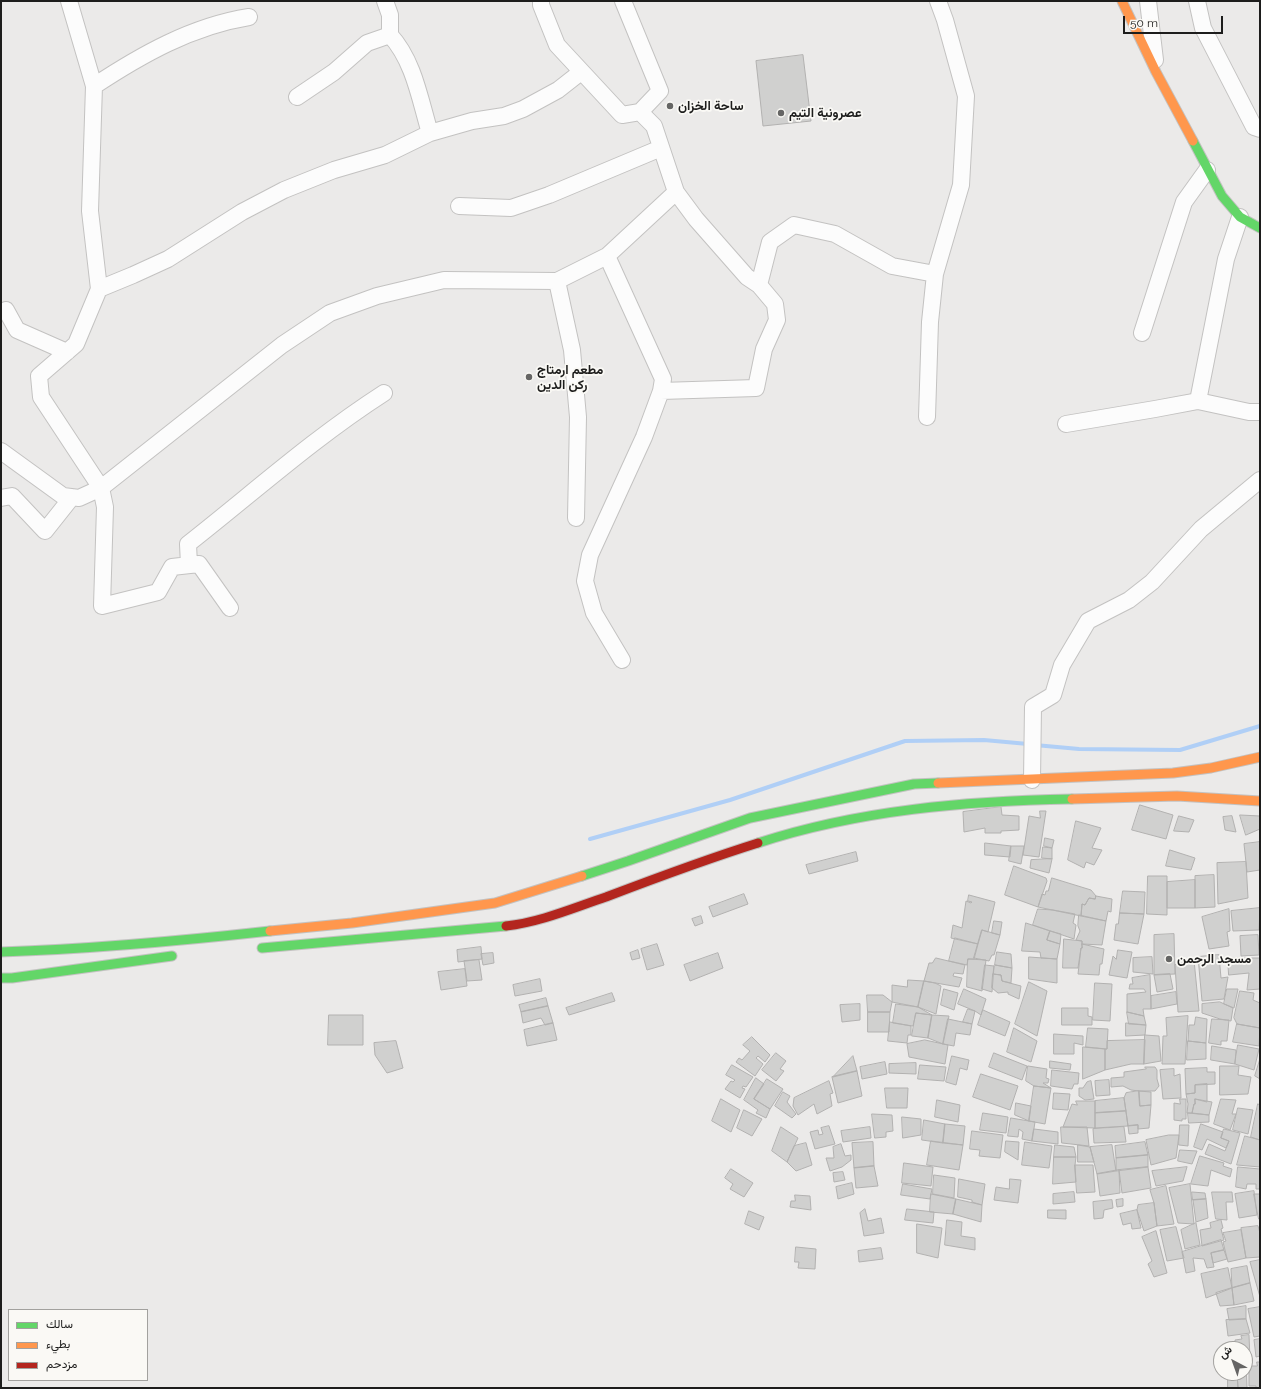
<!DOCTYPE html>
<html>
<head>
<meta charset="utf-8">
<style>
  body { margin:0 }
  #map { position:relative; width:1261px; height:1389px; overflow:hidden; background:#ebeae9; font-family:Raleway,Vazirmatn,sans-serif }
  canvas { display:block }
  .frame { position:absolute; inset:0; border:2px solid #1d1d1c; pointer-events:none }
  .legend { position:absolute; left:8px; top:1309px; width:140px; height:72px; box-sizing:border-box; background:#faf9f5; border:1px solid #a2a19e; margin:0; padding:5px 7px; list-style:none; font-size:12px; color:#1d1d1c }
  .legend li { display:flex; align-items:center; gap:8px; height:20px }
  .legend b { width:20px; border:1px solid #a2a19e }
  .north { position:absolute; left:1213px; top:1341px; width:40px; height:40px; box-sizing:border-box; background:#faf9f5; border:1px solid #a2a19e; border-radius:50%; rotate:319deg; font-size:11px; font-weight:700; line-height:16px; text-align:center; color:#1d1d1c }
  .north::after { content:''; display:block; margin:auto; width:14px; height:18px; background:#656564; clip-path:polygon(50% 0,100% 100%,50% 72%,0 100%) }
  .scale { position:absolute; left:1123px; top:16px; width:100px; height:18px; box-sizing:border-box; border:2px solid #1d1d1c; border-top:0; padding-left:5px; font-size:12px; line-height:14px; white-space:nowrap; color:#1d1d1c; -webkit-text-stroke:3px #faf9f5; paint-order:stroke }
</style>
</head>
<body>
<div id="map">
<canvas width="1261" height="1389"></canvas>
<div class="frame"></div>
<ul class="legend">
<li><b style="height:5px;background:#63d668"></b>سالك</li>
<li><b style="height:5px;background:#ff974d"></b>بطيء</li>
<li><b style="height:5px;background:#b3261e"></b>مزدحم</li>
</ul>
<div class="north">ش</div>
<div class="scale">50 m</div>
</div>
<script>
const g = document.querySelector('canvas').getContext('2d');
g.lineJoin = 'round';
function stroke(path, color, width, dash) {
  g.strokeStyle = color;
  g.lineWidth = width;
  g.lineCap = dash ? 'butt' : 'round';
  g.setLineDash(dash || []);
  g.stroke(path);
}
function paint(path, color) {
  g.fillStyle = color;
  g.fill(path, 'evenodd');
}
function drawText(font, color, halo, rows, align = 'center') {
  g.font = font + ' Raleway,Vazirmatn,sans-serif';
  g.lineWidth = 3.5;
  g.setLineDash([]);
  g.textBaseline = 'middle';
  g.strokeStyle = halo;
  g.fillStyle = color;
  for (const [text, x, y, turn = 0] of rows) {
    g.save();
    g.translate(x, y);
    g.rotate((+turn || 0) * Math.PI / 180);
    g.textAlign = isNaN(turn) ? turn : align;
    if (halo) g.strokeText(text, 0, 0);
    g.fillText(text, 0, 0);
    g.restore();
  }
}
const stream = new Path2D(`
  M1035,745L1079,749L1180,750L1260,726
  M590,839L730,800L905,741L984,740L1028,744`);
const building = new Path2D(`
  M803,55L811,121L763,126L756,61Z
  M1140,805L1173,815L1166,839L1132,830Z
  M1001,807L1002,815L1019,816V830L1001,831V833H985V828L964,832L963,812Z
  M1040,811H1046L1039,857L1023,855L1029,816L1040,818Z
  M1240,815L1260,816V829L1246,835Z
  M1179,816L1194,820L1189,832L1174,831Z
  M1232,816L1236,832L1225,830L1223,817Z
  M1076,821L1101,828L1092,848L1102,850L1094,865L1086,862L1084,868L1068,860Z
  M1045,838L1054,840L1052,848L1044,846Z
  M1260,842V870L1247,872L1244,844Z
  M985,843L1011,846L1010,857L985,855Z
  M1011,846H1024L1021,864L1009,861Z
  M1043,847L1052,848V859L1042,858Z
  M1170,850L1195,858L1191,870L1166,866Z
  M856,852L858,861L809,874L806,865Z
  M1052,859L1049,873L1030,868L1031,860Z
  M1246,862L1248,898L1218,904L1217,863Z
  M1014,866L1046,878L1047,881L1038,907L1005,895Z
  M1214,875L1215,907L1195,908V876Z
  M1148,876H1167V915L1147,914Z
  M1052,878L1091,890L1096,896L1095,899L1089,898L1085,905L1082,904L1081,916L1038,907L1042,894L1045,895L1046,891H1048Z
  M1195,880V908H1167V882Z
  M1123,891L1145,892L1144,914L1120,913Z
  M744,894L748,904L713,917L709,907Z
  M969,895L995,902L988,932L982,930L978,944L951,938L953,925L962,928L966,901L971,903L972,902L968,901Z
  M1096,896L1112,899L1111,912L1108,911L1106,921L1081,916L1082,904L1085,905L1089,898L1095,899Z
  M1260,908L1259,930L1233,931L1231,911Z
  M1038,909L1053,910L1075,914L1073,923L1076,925L1074,939L1033,925Z
  M1229,909L1230,931L1227,932L1229,946L1209,949L1202,917Z
  M1120,913L1144,914L1138,944L1114,940L1116,924H1118Z
  M1079,915L1106,921L1102,945L1082,944V941L1076,940L1080,931L1078,926Z
  M701,916L703,923L695,926L692,919Z
  M994,921L1002,922L1000,935L992,933Z
  M1026,923L1050,931L1047,940L1060,944L1057,959L1041,958L1040,952L1022,951Z
  M982,930L1000,935L994,955H992L989,961L974,958Z
  M1050,931L1061,934L1060,944L1047,940Z
  M1174,934L1175,974L1154,975V935Z
  M1258,935L1259,955L1241,956L1240,936Z
  M955,938L978,944L974,959H968L967,965L949,961Z
  M1064,939L1082,941V948H1081L1078,968H1063Z
  M657,944L664,965L647,970L641,949Z
  M1082,944L1104,949L1102,964H1100L1099,975L1078,974L1081,948H1082Z
  M481,947L482,959L458,962L457,950Z
  M638,950L640,958L632,960L630,953Z
  M1118,950L1132,952L1127,978L1109,975L1113,956L1116,959Z
  M997,952L1011,954L1012,968L995,965Z
  M493,953L494,963L483,965L481,954Z
  M718,953L723,968L690,981L684,965Z
  M1219,955L1221,978L1228,977L1224,999L1202,1001L1198,957Z
  M1029,957L1057,959V983L1029,979Z
  M1152,957L1153,974L1133,972V958Z
  M936,958L965,965L963,974L954,973L953,976L962,978L959,987L924,981L929,963H932Z
  M1228,958H1260V989L1247,990L1249,973L1229,975Z
  M968,959L986,960L982,991L967,987Z
  M479,960L482,980L467,981L464,961Z
  M1194,960L1199,1011L1178,1012L1175,965Z
  M985,965L994,966L992,992L982,989Z
  M995,965L1012,968L1011,983L1002,981L1001,975L993,974L994,966Z
  M465,969L467,986L441,990L438,972Z
  M993,974L1001,975L1002,981L1021,986L1019,999L1008,994V992L998,993L992,988Z
  M1170,974L1173,989L1157,992L1154,975Z
  M1150,975L1151,1009H1143L1144,1016L1127,1012V994L1146,992L1144,989H1129L1130,984H1133L1132,978Z
  M540,979L542,991L515,996L513,985Z
  M908,980L924,981L918,1007L892,1002V985L907,987Z
  M924,981L935,983L941,986L936,1014L918,1007Z
  M1029,982L1047,991L1037,1036L1015,1024Z
  M1095,983L1112,984L1110,1021L1093,1020Z
  M944,989L958,993L954,1010L941,1005Z
  M964,989L986,999L981,1015L975,1011L958,1004Z
  M1227,989H1238L1234,1008L1224,1004Z
  M1240,991L1254,993L1253,1000L1260,1003V1028L1237,1024L1234,1018Z
  M1176,992L1177,1004L1151,1009V996Z
  M612,993L615,1001L569,1015L566,1008Z
  M867,995H883L892,1002L890,1012H868Z
  M546,998L548,1006L521,1012L519,1005Z
  M1220,1002L1233,1008L1231,1021L1220,1019L1202,1013V1004Z
  M860,1004V1020L842,1022L840,1005Z
  M896,1004L918,1007L932,1015L916,1013L913,1026L893,1023Z
  M548,1006L553,1023L545,1025L541,1018L523,1023L521,1012Z
  M1062,1008H1088V1016L1092,1017V1025H1062Z
  M968,1009L975,1011L972,1024L963,1022Z
  M983,1010L1010,1022L1005,1036L978,1025Z
  M868,1012H890L889,1032H868Z
  M1127,1012L1144,1016L1146,1025L1129,1024Z
  M916,1013L932,1015L928,1038L912,1036Z
  M329,1015H363V1045H328Z
  M932,1015L949,1016L943,1044L928,1038Z
  M1188,1016L1185,1064H1162L1163,1036H1167L1166,1018Z
  M1196,1017L1207,1019L1206,1043L1188,1041L1189,1025H1194Z
  M948,1019L972,1024L970,1035L956,1033L954,1046L943,1044Z
  M1212,1019L1229,1020L1227,1041H1221V1045L1209,1043Z
  M890,1022L911,1026V1035H908L907,1043L888,1041Z
  M553,1023L557,1040L527,1046L524,1030Z
  M1126,1023L1146,1025L1145,1035L1126,1036Z
  M1237,1024L1260,1028L1259,1046L1233,1042Z
  M1014,1028L1037,1041L1031,1062L1007,1052Z
  M1088,1028L1108,1029L1107,1049L1086,1047Z
  M1054,1034L1083,1036V1045L1074,1043V1054H1054Z
  M1145,1035L1159,1036L1161,1061L1144,1064Z
  M752,1037L770,1055L765,1062L758,1056L756,1058L763,1064L755,1076L736,1062L739,1058L742,1060L750,1051L743,1045Z
  M925,1040L948,1045L945,1064L909,1057L907,1044Z
  M1145,1040L1144,1064H1131L1105,1070V1049H1107V1041Z
  M396,1041L403,1068L387,1073L375,1055L374,1043Z
  M1188,1041L1206,1043V1059L1187,1060Z
  M1238,1045L1259,1049L1254,1070L1235,1064Z
  M1212,1046L1236,1050L1235,1064L1211,1060Z
  M1083,1047L1105,1049V1070L1083,1079Z
  M776,1053L786,1061L780,1069L784,1071L776,1081L762,1070Z
  M994,1053L1027,1066L1022,1080L989,1067Z
  M853,1056L857,1071L833,1077Z
  M952,1056L969,1060L967,1070L960,1068L956,1085L946,1082Z
  M1260,1059V1079L1255,1076Z
  M1050,1061L1071,1064L1070,1070L1050,1068Z
  M885,1062L887,1074L862,1079L860,1067Z
  M916,1063V1074L889,1073V1064Z
  M732,1065L753,1077L746,1087L743,1086L742,1088L745,1089L740,1098L725,1089L731,1081L733,1082L735,1080L726,1075Z
  M920,1065L946,1067L944,1081L918,1079Z
  M1028,1066L1047,1069L1046,1078L1049,1079L1048,1083H1043L1051,1088L1034,1086L1026,1081Z
  M1220,1066H1239L1238,1075L1251,1077L1248,1094L1220,1095Z
  M1145,1067H1155L1157,1070V1079L1159,1086L1155,1091H1139L1131,1090L1123,1086L1111,1087V1078L1124,1077V1072L1146,1069Z
  M1207,1068V1072H1215V1084L1195,1085V1093L1186,1094L1185,1069Z
  M1174,1069V1076L1180,1074L1181,1098L1163,1099L1160,1070Z
  M1052,1070L1079,1073L1078,1084H1074L1072,1089L1051,1086Z
  M857,1071L862,1096L838,1103L832,1077Z
  M981,1074L1018,1086L1010,1110L973,1097Z
  M756,1078L764,1084L754,1099L770,1109L766,1118L756,1113L758,1110L744,1100Z
  M767,1079L783,1089L770,1109L754,1099Z
  M1109,1080L1110,1095L1096,1096L1095,1081Z
  M829,1081L833,1093L830,1094L832,1106L817,1114L814,1104L798,1115L793,1106L794,1098Z
  M1091,1081L1094,1099L1085,1100L1079,1096V1088H1083L1087,1082Z
  M1207,1084V1102L1195,1099V1104H1194L1192,1113H1187L1188,1104L1186,1094L1195,1093V1085Z
  M1034,1086L1051,1088L1045,1124L1029,1121Z
  M885,1088H908L907,1108H887Z
  M1139,1091L1140,1106L1151,1105L1149,1128L1138,1129V1125L1128,1126L1124,1098L1126,1093Z
  M1139,1091L1151,1092V1105L1140,1106Z
  M783,1092L790,1096L787,1102L796,1114L792,1118L775,1106Z
  M1054,1093L1070,1094L1068,1110L1053,1109Z
  M1124,1098L1126,1111L1095,1113V1101Z
  M721,1099L740,1110L731,1132L712,1121Z
  M1180,1099H1186V1119H1182V1121L1174,1120V1103L1180,1104Z
  M1195,1099L1212,1102L1209,1115L1192,1113L1194,1104H1195Z
  M1221,1099L1236,1100L1232,1114H1236L1230,1130L1214,1124Z
  M937,1100L960,1105L958,1122L935,1117Z
  M1076,1101H1095V1128L1063,1127L1072,1104L1077,1105Z
  M1016,1103L1031,1106L1029,1121L1015,1115Z
  M1258,1104L1260,1105V1140L1251,1137Z
  M1238,1108L1253,1110L1248,1134L1233,1130Z
  M744,1110L762,1119L752,1136L737,1128Z
  M1126,1111L1128,1126L1095,1128V1113Z
  M983,1113L1008,1117L1006,1133L980,1130Z
  M1188,1113L1209,1115V1122L1189,1123Z
  M872,1114L892,1115L893,1131L886,1132V1137L875,1138Z
  M902,1117L921,1119V1135L903,1138Z
  M1011,1118L1035,1122L1032,1141L1022,1139L1023,1132L1019,1129L1018,1137L1008,1136Z
  M924,1120L945,1124L943,1143L922,1140Z
  M945,1124L965,1126L963,1145L943,1143Z
  M1201,1124L1223,1132L1221,1138L1229,1141L1226,1148L1207,1139L1202,1150L1194,1147Z
  M1138,1125V1133L1129,1134L1128,1126Z
  M1180,1125H1189L1188,1146L1179,1145Z
  M829,1126L835,1144L815,1149L810,1132L818,1130L819,1135L823,1134L821,1128Z
  M781,1127L798,1138L787,1162L772,1151Z
  M870,1127L871,1138L843,1142L841,1131Z
  M1061,1127H1087L1089,1146L1062,1143Z
  M1124,1127L1126,1142L1094,1143L1093,1129Z
  M1034,1129L1058,1132V1144L1032,1141Z
  M1224,1129L1240,1133L1231,1164L1205,1154L1209,1144L1225,1151L1229,1141L1221,1138Z
  M972,1131L1003,1135L1000,1158L979,1156L980,1150L970,1149Z
  M1169,1135H1179L1176,1158L1151,1165L1146,1140Z
  M1245,1136L1260,1140V1167L1237,1165Z
  M931,1141L963,1145L959,1170L927,1165Z
  M1006,1141L1019,1142L1018,1160L1005,1152Z
  M873,1142L874,1166L854,1168L852,1143Z
  M1025,1142L1052,1146L1049,1168L1022,1165Z
  M1145,1142L1148,1155L1116,1158L1115,1146Z
  M806,1143L812,1165L796,1171L787,1162L794,1146Z
  M841,1144L845,1156L851,1155V1160L842,1167L830,1171L826,1158H834L833,1147Z
  M1055,1145L1074,1147L1076,1157H1054Z
  M1078,1145L1090,1147L1094,1162H1078Z
  M1112,1145L1116,1171L1097,1174L1090,1147Z
  M1180,1150L1197,1151L1192,1164L1178,1161Z
  M1148,1155V1167L1116,1171V1158Z
  M1200,1156L1224,1163L1223,1166L1232,1169L1230,1177L1211,1170L1208,1186L1191,1184Z
  M1054,1157H1076L1075,1165L1076,1182L1053,1184Z
  M904,1163L933,1167L931,1186L902,1183Z
  M1075,1165H1093L1095,1192L1077,1193Z
  M874,1166L878,1186L856,1188L854,1168Z
  M1148,1167L1151,1188L1122,1193L1119,1170Z
  M1187,1167L1183,1181L1156,1186L1152,1171Z
  M1238,1167L1260,1169V1189H1256V1184H1247L1246,1189L1236,1187Z
  M731,1169L753,1183L744,1197L730,1189L733,1184L725,1178Z
  M1119,1170L1120,1193L1100,1196L1097,1174Z
  M843,1172L845,1180L834,1182L833,1173Z
  M934,1175L955,1178L954,1198L933,1194Z
  M959,1179L985,1184L982,1205L972,1202V1200L958,1197Z
  M1010,1179L1021,1180L1018,1203L994,1200L996,1187L1009,1189Z
  M852,1183L854,1194L838,1199L836,1187Z
  M903,1184L932,1189L930,1199L901,1195Z
  M1190,1184L1194,1224L1178,1223L1169,1188Z
  M1166,1186L1174,1224L1157,1226L1154,1203L1150,1190Z
  M1254,1191L1257,1215L1239,1218L1235,1194Z
  M1074,1192L1075,1202L1053,1204V1194Z
  M1192,1192L1205,1193L1206,1199L1193,1200Z
  M1212,1192H1232L1233,1202H1226L1227,1220L1216,1219Z
  M931,1194L956,1199L953,1214L930,1212Z
  M1254,1194H1260V1219H1259Z
  M795,1195L810,1196L811,1210L790,1207L791,1201H795Z
  M956,1199L982,1205L981,1222L953,1214Z
  M1123,1199V1206L1117,1207L1116,1200Z
  M1206,1199L1208,1218L1196,1222L1193,1200Z
  M1112,1200L1113,1208L1104,1210L1103,1218L1094,1219L1093,1202Z
  M1154,1203L1157,1226L1144,1231L1137,1210L1138,1205Z
  M865,1209L868,1221L881,1218L884,1233L864,1236L860,1213Z
  M907,1209L934,1212L933,1223L905,1220Z
  M1048,1210H1066V1219L1048,1218Z
  M1137,1210L1141,1228L1132,1229L1131,1223L1123,1225L1120,1214Z
  M749,1211L764,1217L759,1230L745,1224Z
  M947,1220L962,1222L961,1236L975,1238V1250L945,1245Z
  M1221,1220L1223,1228L1221,1229L1224,1240L1202,1246L1200,1230L1211,1228L1210,1223Z
  M1196,1223L1200,1245L1185,1249L1181,1230Z
  M917,1224L942,1228L938,1258L917,1253Z
  M1258,1226L1260,1233V1257L1246,1258L1241,1228Z
  M1176,1227L1184,1258L1167,1261L1160,1230Z
  M1241,1230L1246,1258L1228,1262L1223,1242L1226,1241L1223,1233Z
  M1156,1231L1167,1273L1154,1277L1148,1264L1152,1261L1142,1237Z
  M1221,1240L1224,1250L1211,1253L1214,1267L1207,1268L1204,1259L1193,1258L1195,1271L1186,1273L1182,1252Z
  M796,1247L816,1249L815,1269L798,1268L799,1262H795Z
  M881,1248L883,1259L859,1262L858,1251Z
  M1224,1250L1227,1259L1213,1263L1211,1253Z
  M1260,1260V1297L1250,1262Z
  M1247,1266L1250,1283L1232,1288L1231,1269Z
  M1228,1268L1232,1288L1206,1298L1201,1274Z
  M1250,1283L1254,1301L1234,1305L1232,1288Z
  M1232,1288L1234,1305L1220,1306L1216,1293Z
  M1246,1306V1319L1229,1320L1227,1309Z
  M1260,1307V1336L1254,1337L1248,1309Z
  M1246,1319L1250,1333L1228,1336L1226,1320Z
  M1249,1335L1250,1359H1247L1246,1363H1245V1349H1236L1235,1340L1242,1339L1241,1336Z
  M1260,1339V1356L1256,1357L1254,1340Z
  M1257,1362H1260V1388H1256V1386H1249V1366H1257Z
  M1245,1363H1246L1247,1388H1238L1237,1373H1245Z
  M1228,1373H1237L1238,1388H1228Z`);
const street = new Path2D(`
  M69,1L94,86L90,211L99,289L76,344L39,376L41,397L101,488L105,507L102,606L158,592L172,567L199,564L230,608
  M385,1L390,15V35C414,61 420,100 430,133
  M623,1L660,91L640,112
  M1148,1L1155,60
  M1197,1L1203,28L1254,127L1260,129
  M94,86C141,55 192,26 249,17
  M297,97L334,72L367,43L390,35
  M459,206L511,208L549,195L661,148
  M607,256L663,379L661,391L644,437L590,555L585,581L594,613L622,660
  M557,281L572,350L578,417L576,518
  M759,285L770,242L794,225L835,234L892,266L935,274
  M99,289L133,275L168,259L242,212L284,190L334,170L385,155L430,133L472,121L504,116L523,109L558,90L581,72
  M6,310L17,330L67,352
  M1142,333L1184,202L1207,170
  M661,391L756,388L764,349L777,320L775,304L759,285L747,277L696,219L676,192
  M1198,401L1226,259L1240,217
  M927,417L930,322L935,274L961,185L966,96L945,20L938,1
  M1066,424L1155,409L1198,401L1249,412H1260
  M1,451L63,496L79,498L101,488L282,345L330,313L377,296L444,280L557,281L607,256L676,192L654,126L640,112L622,115L557,45L541,5V1
  M1,498L12,496L45,531L72,497
  M189,565L188,544C253,493 314,438 384,393
  M1032,780L1033,707L1053,695L1062,665L1088,621L1129,600L1152,582L1201,529L1260,480`);
const fast = new Path2D(`
  M1193,141L1222,196L1240,217L1260,228
  M758,843C859,810 966,801 1072,799
  M582,876L628,861L750,818L914,784L938,783
  M262,948L506,926
  M1,952C91,949 180,941 270,931
  M1,978H12L172,956`);
const slow = new Path2D(`
  M1122,1L1156,72L1193,141
  M938,783L1173,773L1211,768L1260,757
  M1072,799L1177,796L1260,801
  M270,931L352,923L495,903L582,876`);
const jam = new Path2D(`
  M506,926C541,922 573,908 606,897C656,878 707,859 758,843`);
const markers = [
  [670,106,4,"#656564"],
  [781,113,4,"#656564"],
  [529,377,4,"#656564"],
  [1169,959,4,"#656564"]
];
const poiNames = [
  ["ساحة الخزان",678,106],
  ["عصرونية التيم",789,113],
  ["مطعم ارمتاج",537,370],
  ["ركن الدين",537,385],
  ["مسجد الرحمن",1177,959]
];
stroke(stream, '#b0cff6', 4);
paint(building, '#d0d0cf');
stroke(building, '#b2b1b0', 1);
stroke(street, '#c3c2c1', 18);
stroke(fast, '#c3c2c1', 11);
stroke(slow, '#c3c2c1', 11);
stroke(jam, '#c3c2c1', 11);
stroke(street, '#fcfcfc', 16);
stroke(fast, '#63d668', 9);
stroke(slow, '#ff974d', 9);
stroke(jam, '#b3261e', 9);
for (const [x, y, r, color] of markers) {
  const dot = new Path2D();
  dot.arc(x, y, r, 0, 2 * Math.PI);
  g.fillStyle = color;
  g.fill(dot);
  stroke(dot, '#faf9f5', 1.5);
}
drawText('bold 13px', '#1d1d1c', '#faf9f5', poiNames, 'left');
</script>
</body>
</html>
